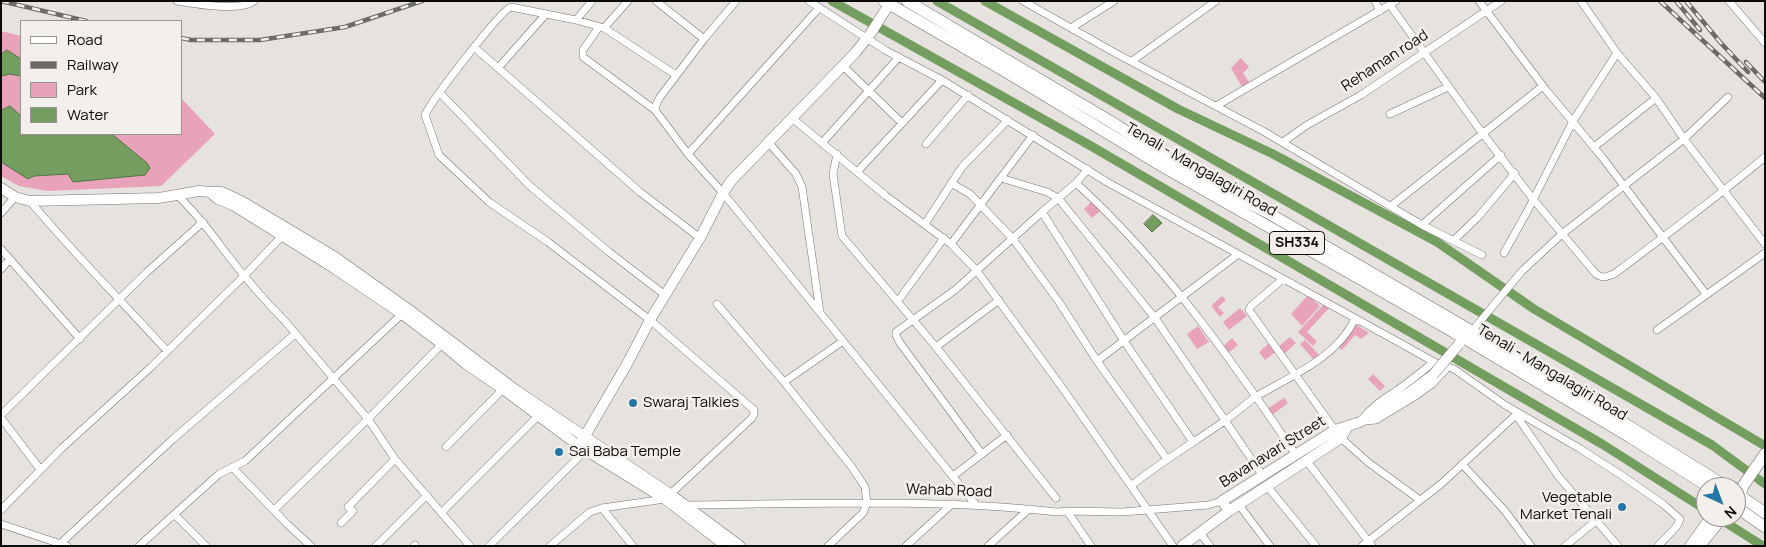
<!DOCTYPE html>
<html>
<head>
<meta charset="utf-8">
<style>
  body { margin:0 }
  #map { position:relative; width:1766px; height:547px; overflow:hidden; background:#e6e2de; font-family:Manrope,sans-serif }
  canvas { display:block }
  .frame { position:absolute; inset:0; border:2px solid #0c0b0a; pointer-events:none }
  .legend { position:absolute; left:20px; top:20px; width:162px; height:115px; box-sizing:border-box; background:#f3efeb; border:1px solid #979491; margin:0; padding:6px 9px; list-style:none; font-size:15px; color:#0c0b0a }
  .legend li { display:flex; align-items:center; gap:10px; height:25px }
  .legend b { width:25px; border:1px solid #979491 }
  .north { position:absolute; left:1696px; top:477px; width:50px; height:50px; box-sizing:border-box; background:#f3efeb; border:1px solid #979491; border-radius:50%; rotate:137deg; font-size:14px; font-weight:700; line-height:20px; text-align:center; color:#0c0b0a }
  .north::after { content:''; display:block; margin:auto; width:18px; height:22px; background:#2376a6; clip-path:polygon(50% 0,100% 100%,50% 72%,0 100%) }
</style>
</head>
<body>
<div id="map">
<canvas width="1766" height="547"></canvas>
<div class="frame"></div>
<ul class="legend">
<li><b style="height:6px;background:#fff"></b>Road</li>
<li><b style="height:6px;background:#6d6b69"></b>Railway</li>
<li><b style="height:14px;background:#e8a2ba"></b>Park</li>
<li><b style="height:14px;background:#739e5f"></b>Water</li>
</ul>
<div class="north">N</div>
</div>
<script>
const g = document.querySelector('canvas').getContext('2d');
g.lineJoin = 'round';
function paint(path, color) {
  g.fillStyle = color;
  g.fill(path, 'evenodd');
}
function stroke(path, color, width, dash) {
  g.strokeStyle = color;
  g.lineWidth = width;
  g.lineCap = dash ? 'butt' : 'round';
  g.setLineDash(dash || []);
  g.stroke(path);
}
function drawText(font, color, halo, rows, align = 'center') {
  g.font = font + ' Manrope,sans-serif';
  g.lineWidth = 5;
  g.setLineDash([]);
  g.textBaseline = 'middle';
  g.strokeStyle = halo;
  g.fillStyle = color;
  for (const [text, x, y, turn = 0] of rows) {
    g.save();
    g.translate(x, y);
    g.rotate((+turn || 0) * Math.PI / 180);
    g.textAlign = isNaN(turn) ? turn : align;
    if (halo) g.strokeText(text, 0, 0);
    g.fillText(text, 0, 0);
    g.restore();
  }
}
const green = new Path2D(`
  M1,31L21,36V134H181V98L215,134L161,186L48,191L19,186L1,176Z
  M1241,58L1249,67L1243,73L1249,82L1242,87L1231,68Z
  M1091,202L1100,211L1092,218L1084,209Z
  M1308,295L1320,306L1302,326L1291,314Z
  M1222,296L1226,300L1218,307L1224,313L1220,317L1212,307V305Z
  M1324,304L1329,308L1307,332L1317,341L1313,346L1298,332Z
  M1240,308L1247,316L1229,330L1223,322Z
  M1354,323L1369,333L1361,339L1355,335L1342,350L1336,345Z
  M1198,326L1209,342L1197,349L1187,334Z
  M1290,337L1296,343L1283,355L1278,347Z
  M1232,338L1238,345L1226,355L1221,348Z
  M1305,340L1319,355L1314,360L1300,344Z
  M1269,343L1277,351L1265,360L1259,352Z
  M1373,374L1385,386L1380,391L1368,379Z
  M1284,398L1288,403L1272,415L1267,409Z`);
const water = new Path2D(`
  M7,50L21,59V76L10,74L1,76V55Z
  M10,106L21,116V134H112L147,163L150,168L145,175L73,182L68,174L34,176L28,179L1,162V111Z
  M1153,215L1162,223L1152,232L1144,224Z`);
const canal = new Path2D(`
  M832,1L1091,146L1602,444L1706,510
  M937,1L1712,445L1765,484
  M985,1L1178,109L1273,154L1437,242L1534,309L1765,446
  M1717,517L1763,546`);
const street = new Path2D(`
  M177,1C195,4 240,12 254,1
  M656,1L704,39
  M736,1L704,39L660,97L656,105L655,110L688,154L723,193L976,505
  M809,1L885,50L942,80L1107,182L1402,344L1434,362L1454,369L1505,405L1579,448L1621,475L1663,504L1680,519L1677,526L1658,546
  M1023,1L1117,54L1263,131L1422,225L1482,255
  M1375,1L1380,11
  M1479,1L1546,90L1602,157L1706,294
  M1581,1L1617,53L1656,98L1684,139L1728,97
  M1729,1L1765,43
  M1390,5L1480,130L1533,199L1596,274C1603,279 1606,277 1614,274C1665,236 1716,198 1765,157
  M576,20L592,1
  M599,27L583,50V57L655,110
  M604,28L628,1
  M1071,28L1114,1
  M474,47L640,192L700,238
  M1132,61L1216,1
  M843,66L902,123
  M498,68L546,14
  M440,93L530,186L609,252L665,295
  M1216,106L1396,1
  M1390,114L1448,87
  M792,118L886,196L951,244L977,271L1061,386L1173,546
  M1283,142L1307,125L1361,95L1501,1
  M769,143L796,174L802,187L820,312
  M822,143L899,57
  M926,144L968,95
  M1594,147L1656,98
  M688,154L819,8
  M837,154L833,174L842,236L936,347L1056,498
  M858,171L942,80
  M1001,178L1047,192L1058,198L1155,318L1263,476
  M951,183L970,194L1013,239L1059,302L1097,361L1167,459
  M1076,183C1162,261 1231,359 1296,455
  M178,196C195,212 209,230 223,249C242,274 262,298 284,320L368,419L395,459L470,546
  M30,201C73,253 122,301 167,351
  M1391,206L1543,86
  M1042,212L1124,341L1193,442
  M1,213L15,197
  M925,224L962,167L1008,120
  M1422,225L1501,155
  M1454,240L1478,217L1515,173
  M951,244L1033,135
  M1,249L80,339
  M1504,253L1528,210L1573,121L1617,53
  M1,269L10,259
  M1283,279L1251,306L1249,310L1335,430
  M898,301L944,238
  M717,304L784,382L851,466L865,487L867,503L863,513L828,546
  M1657,330L1765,253
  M1472,331L1522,271L1562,234L1684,139L1765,244
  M936,347L999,300
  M1097,361L1237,255
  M784,382L843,341
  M1,415L147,272L203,222
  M1516,415L1559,477L1618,546
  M1,418L40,469
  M1362,419C1374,405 1381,401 1396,391C1409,382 1421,372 1434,362
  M1365,421L1376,420L1417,395L1432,384L1448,367
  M1341,438L1369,463L1420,500
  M446,447L503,389
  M982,454L900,343L896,335V332L955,290L1042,212L1076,183L1088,169
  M1306,460L1372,546
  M1462,464L1505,511L1531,546
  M233,468L287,524L311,546
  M953,476L1007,435
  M1132,485C1161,462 1193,443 1223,422C1235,414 1245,404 1257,396C1293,375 1336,358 1355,319
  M1267,486L1316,546
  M684,505C808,504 933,498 1057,512L1067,511L1122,512L1208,505L1222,501
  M1239,505L1270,546
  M602,508L633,546
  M1,510L62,448L151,367L245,275L282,236
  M274,510L368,419L442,344
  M1067,511L1091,546
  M442,512L538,416
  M175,515L206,546
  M341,523L353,511L348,507L395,459
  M1,524L67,546
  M1200,533L1210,546
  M61,543L173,439L295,334
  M139,546L219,474L245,461L402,314
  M376,546L427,495
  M414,546L415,545
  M489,546L586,450
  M550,546L590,512L602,508L665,499L752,418L754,414V410L650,320L548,242L489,202L439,155L425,115C431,101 500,11 511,7L576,20L604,28L676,75
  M906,546L952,504
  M988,546L1029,509
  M1362,546L1441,484L1518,413
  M1565,546L1597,520`);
const secondary = new Path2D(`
  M1,188L15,197L30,201L159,198L199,191L210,192H222L243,202L335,257L408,309L517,391L670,494L740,546
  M210,192L218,199L233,205L334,268L402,314L442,344L466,364L503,389L579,446L665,499L726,546
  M582,441L627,364L650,320L700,238L723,193L731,181L855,53L871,33L891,1
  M1229,511L1222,501L1335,430L1360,422L1410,392L1433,375
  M1182,546L1229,511L1341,438L1347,428
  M1690,546L1711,517
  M1700,546L1723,517`);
const primary = new Path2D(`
  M884,1L1008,73L1162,166L1464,338L1630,437L1709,487
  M907,1L1108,120L1200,177L1270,214L1530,365L1727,487
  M1736,493L1765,513
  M1736,501L1740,495L1743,486L1765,454
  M1736,507L1765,527`);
const rail = new Path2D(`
  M1,1L86,21
  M1660,1L1765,98
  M1676,1L1700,30
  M1686,1L1720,42L1748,72
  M181,38L191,40H260L345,27L422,1
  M1746,62L1765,82`);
const secondaryBridge = new Path2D(`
  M1433,375L1459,344`);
const markers = [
  [633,403,5,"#2376a6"],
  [559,452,5,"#2376a6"],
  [1622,507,5,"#2376a6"]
];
const shields = [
  [1297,243,55]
];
const shieldNames = [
  ["SH334",1297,243]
];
const streetNames = [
  ["Rehaman road",1385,61,-33],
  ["Tenali - Mangalagiri Road",1201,170,30],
  ["Tenali - Mangalagiri Road",1552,373,31],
  ["Bavanavari Street",1273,452,-32],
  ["Wahab Road",949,491,2]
];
const poiNames = [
  ["Swaraj Talkies",643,403],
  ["Sai Baba Temple",569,452],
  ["Vegetable",1612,498,"right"],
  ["Market Tenali",1612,515,"right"]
];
paint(green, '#e8a2ba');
paint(water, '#739e5f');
stroke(water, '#547246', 1);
stroke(canal, '#739e5f', 9);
stroke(street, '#787471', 8);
stroke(secondary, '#787471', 11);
stroke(primary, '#787471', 12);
stroke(street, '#fff', 7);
stroke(secondary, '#fff', 10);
stroke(primary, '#fff', 11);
stroke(rail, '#6d6b69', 4.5);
stroke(rail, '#f3efeb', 2.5, [8]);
stroke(secondaryBridge, '#787471', 11, []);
stroke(secondaryBridge, '#fff', 10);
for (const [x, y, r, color] of markers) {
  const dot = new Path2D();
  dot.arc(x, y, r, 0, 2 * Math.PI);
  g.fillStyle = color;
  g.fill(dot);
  stroke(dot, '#f3efeb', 2);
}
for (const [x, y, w] of shields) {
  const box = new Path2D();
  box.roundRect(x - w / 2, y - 11.5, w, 23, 4);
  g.fillStyle = '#f3efeb';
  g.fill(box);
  stroke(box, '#0c0b0a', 1);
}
drawText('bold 14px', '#0c0b0a', null, shieldNames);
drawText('15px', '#0c0b0a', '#f3efeb', streetNames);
drawText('15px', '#0c0b0a', '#f3efeb', poiNames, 'left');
</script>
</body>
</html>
